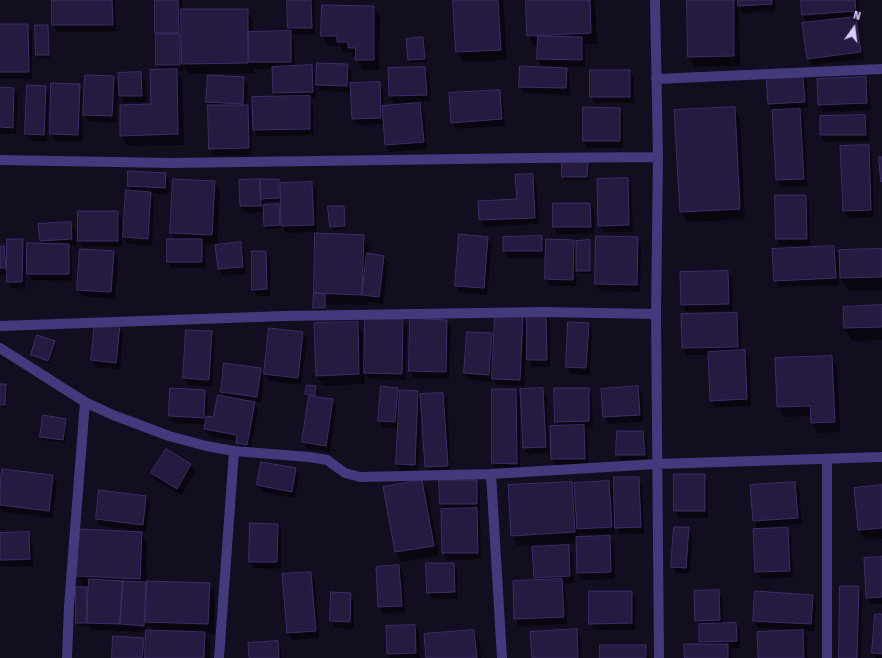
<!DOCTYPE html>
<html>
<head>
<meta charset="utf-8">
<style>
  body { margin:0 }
  #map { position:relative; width:882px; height:658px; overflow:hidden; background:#120d1f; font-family:"Fira Sans",sans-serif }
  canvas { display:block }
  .north { position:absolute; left:834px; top:8px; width:40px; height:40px; -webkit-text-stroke:3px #120d1f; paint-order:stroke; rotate:14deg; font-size:11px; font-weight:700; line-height:16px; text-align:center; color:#d7cdfd }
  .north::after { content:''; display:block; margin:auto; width:14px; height:18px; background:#d7cdfd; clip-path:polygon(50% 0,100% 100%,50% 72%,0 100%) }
</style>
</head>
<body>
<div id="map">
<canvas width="882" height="658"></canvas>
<div class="north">N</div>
</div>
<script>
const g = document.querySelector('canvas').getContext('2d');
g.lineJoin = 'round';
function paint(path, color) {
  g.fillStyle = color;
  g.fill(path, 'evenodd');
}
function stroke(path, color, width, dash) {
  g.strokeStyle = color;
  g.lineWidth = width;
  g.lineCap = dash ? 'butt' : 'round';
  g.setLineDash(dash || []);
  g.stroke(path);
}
const shadow = new Path2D(`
  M53,0H115L116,31L57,32L53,25Z
  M156,0H182V10H247L253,20V33L291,32L289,28L288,0H314L315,34L292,35L294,39L295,67L311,66L315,73L316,79H317L348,65L352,72L351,84L379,83L383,90L384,107L420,104L424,111L427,149L389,152L385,145L384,124L357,125L353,118L352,93L321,91L316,83V98L310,99L313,104L314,135L258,136L254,129L276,98L274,93L273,69H254V73L189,74L183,65V71H177L182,81L184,145L127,146L121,135L152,105L161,71L157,64Z
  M454,0H503L507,60L463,62L457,52Z
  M527,0H595L597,44H585V67L542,66L538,59V45L533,46L528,35Z
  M688,0H775V11L743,13L739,6L740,66L695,67L689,57Z
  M802,0H858L860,18H856L859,25L864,59L812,65L808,58V24L803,15Z
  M374,7L380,17L379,70H362L356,58H355L351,52H344L340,46H328L322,35Z
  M0,25H28L32,32V79H0Z
  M36,26H48L49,29L50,58H39L37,55Z
  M423,38L425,42L426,62L410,63L409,60Z
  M425,68L429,75L430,101L394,103L390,96Z
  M566,69L570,75V95L524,93L520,86Z
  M630,71L634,78V103H595L591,96Z
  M141,73L145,80L146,102L124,103L120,96Z
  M803,76L807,83L808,108L799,109L804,117L807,186L781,187L777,180L773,110L769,104Z
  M114,77L118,85L116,123L88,121L83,112H84Z
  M244,78L248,85L247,105L251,112L252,155L214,156L210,149L209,106H210L207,101Z
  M865,78L869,85L871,110L823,112L819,105L818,80Z
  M79,85L83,92L82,142L55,141L51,134Z
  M45,87L49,94L47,141H30L26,134Z
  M0,88L14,89L18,96L16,134H0Z
  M499,91L503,98L505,126L456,129L452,122Z
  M734,108L740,118L745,219L687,222L681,212L675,111Z
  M619,109L623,116V148H588L584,141Z
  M865,116L869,123V141L825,142L821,135Z
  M868,146L872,153L874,217L848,218L844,211Z
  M587,163L589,167V180H564L563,177Z
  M129,172L165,174L169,181L168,194H151L154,200L152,246L128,244L124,237L127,192H132L129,186Z
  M533,175L536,182L539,224L484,227L480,220L479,202L518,200Z
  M627,179L631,186L633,232H603L599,226Z
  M278,180L280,184L312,183L316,190L317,232L286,233L281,224V228L267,229L265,226L264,212L245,213L241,206L240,181ZM264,201H282V211L279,205L264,206Z
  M215,182L220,193L217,246L240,243L244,250L246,274L223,276L219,269L216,245L203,244L205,247V268H172L168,261L175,240L171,232Z
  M805,196L809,203L810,245L781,246L777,239Z
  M554,204H590L594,211V234H558L554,227Z
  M343,207L345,210L346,229L333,230L331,226Z
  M118,212L122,219V247H83L79,240Z
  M71,223L75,230L76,246H69L72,251V281L32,280L28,273L43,244L41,241L39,225Z
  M316,235L363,236L369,246V255L384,256L388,263L383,304L367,302V305L326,304V311H316L314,307Z
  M541,237L545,244V252L574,241L577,247L589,241L591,245V274H579L577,271L576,286H550L546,279L547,258H508L504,251V238Z
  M488,238L492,245L487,295L460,292L456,286Z
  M637,238L641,245L640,292L600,291L596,284Z
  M22,240L26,247L25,289L12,288L8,281V274L0,275V248H4L8,255Z
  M834,247L838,254L839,285L779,287L775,280Z
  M882,250V290L849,291L839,275Z
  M114,252L118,259L115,299L82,296L78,289Z
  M266,252L270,259V296H257L253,289Z
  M728,272L732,278L733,311L686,312L682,305L681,273Z
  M882,306V340L852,341L845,328Z
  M736,314L740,320L741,351H745L749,358L751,406L715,407L711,401L709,355H687L683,348L682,315Z
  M546,315L550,322V367H532L528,360Z
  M522,317L527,325L524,386L497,385L493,377L492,382L469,380L465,373L468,333L491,334L495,341Z
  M403,320L407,327L405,380L369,379L364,372L365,384L323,386L317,376L357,323L363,333L364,351H365Z
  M447,321L451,328L449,379L414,378L410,371Z
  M569,323H588L592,330L590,375L571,374L567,367Z
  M95,324L119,326L123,333L120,369L96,367L92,360Z
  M211,332L215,339L212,387L188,385L184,378Z
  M303,333L307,340L301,385L269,381L265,374Z
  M54,341L56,345L50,364L33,358L32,355Z
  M831,357L837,367L840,432L818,433L812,422V416L784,417L778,407L776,359Z
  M260,369L264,376L261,403L254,402L258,410L250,451L241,449L237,441L209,436L205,429L206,424L174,423L170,416L204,391L208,398L207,417L214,418L225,397L222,391Z
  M0,385H6L8,389L6,408L0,407Z
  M316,387L318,391L316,398L332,400L336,407L330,452L307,449L303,442L309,398L306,394Z
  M638,387L642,394L643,422L608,424L604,417L603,390Z
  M397,389L400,394L418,392L421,398L443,394L447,401L451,472L430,474L426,467L422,416H421L418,472L401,471L397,464L399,429L383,427L379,421Z
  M542,389L546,396L549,453L528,454L524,447Z
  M588,389L592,396L593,428H585L588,433V466H556L552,459L551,427H559L556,421Z
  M493,390H516L520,397V470H497L493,463Z
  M66,420L67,423L65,443L43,440L41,436Z
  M642,432L646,439L648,461H621L617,454Z
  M166,450L191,465L195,472L181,495L156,480L152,473Z
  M262,463L295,469L299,476L295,498L262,492L258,485Z
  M704,475L708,482V518H679L675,511Z
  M53,476L57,483L52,518L3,512L0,506V499Z
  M638,478L642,485L644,534H620L615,524V534L582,535L579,531L580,538L610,537L614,544L615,579L582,580L578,573L577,543L518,546L512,535L571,483L575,490L609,482L613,489L614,518H616Z
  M422,481L428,492L439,556L402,562L396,552L385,487Z
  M477,481L480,488V511H477L480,516L481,559L447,560L443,553L444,510L441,504Z
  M795,483L799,490L802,524L758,528L754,521Z
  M882,486V539L865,540L859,530L855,489Z
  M146,497L150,504L146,532L101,526L97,519Z
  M277,525L281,531V569L254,568L250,561Z
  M688,528L692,535L690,574L676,573L672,566Z
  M787,529L791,536L793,577L760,579L756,572Z
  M28,533L32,540L33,558L0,559V534Z
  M141,533L147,543L146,583L148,587L209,584L215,594L214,634L204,633L210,644V658H113L143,638L147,645V632L92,630L90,626H78L76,623L85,588L78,576ZM86,586H90L89,592ZM148,623L153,632L147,631Z
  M568,546L572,553L574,583L563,584L565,587L567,624L519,626L515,619L537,581L535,578Z
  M882,558V604H870L867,598Z
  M33,560V566L1,567L0,565V561Z
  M453,564L457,570L458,599H432L428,592Z
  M399,566L403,573L405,612L383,614L379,607Z
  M311,573L315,580L319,638L292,640L288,633L283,575Z
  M858,587L862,594L861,658H840Z
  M718,591L722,598L723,624H736L740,631V648H729L731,651V658H686L702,645L700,642V626L696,620Z
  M631,592L635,598V630H594L590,623Z
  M350,594L354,601V629L335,628L331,621Z
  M812,596L816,603L814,631L802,630L807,638V658H759L799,632V630L758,628L754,621Z
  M882,615V658H876L873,653Z
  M415,626L419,633L420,658H390L388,654Z
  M576,630L580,637L581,658H533Z
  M474,631L480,642L481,658H427Z
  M278,642L281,649L282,658H250Z
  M645,646L649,653V658H601Z`);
const building = new Path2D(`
  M52,0H112L113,25H52Z
  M155,0H178L179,33H155Z
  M287,0H311L312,28H288Z
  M453,0H498L501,50L456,52Z
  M526,0H590L591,33L527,36Z
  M687,0H734V56L688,57Z
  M738,0H772V4L738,6Z
  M801,0H855L856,11L802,15Z
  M322,5L374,6V60H355L356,48H348V42H337V36H321Z
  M181,9H248V63L182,64Z
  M856,17L861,52L807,59L802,23Z
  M0,24H28L29,72H0Z
  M35,25H48L49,55H36Z
  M291,31V62H249L248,32Z
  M156,34H180V65H156Z
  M538,36L582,37V60L537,59Z
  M423,37L425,59L408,60L406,39Z
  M317,63L348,64L347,86L316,85Z
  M312,65L313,92L273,93L272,67Z
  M520,66L567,68L566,88L519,87Z
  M425,67L427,95L389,96L388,68Z
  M177,69L178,134L120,136V105L151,104L150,70Z
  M590,70H630V97H590Z
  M141,72L142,96H119L118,73Z
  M85,75L114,76L112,116L83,115Z
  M208,75L244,77L243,104L206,102Z
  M803,75L805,102L768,104L766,77Z
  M866,77L867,103L818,105L817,79Z
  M380,82L381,118L352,119L350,83Z
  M51,83L80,84L78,135L50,134Z
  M27,85L46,86L44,135L25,134Z
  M0,87L14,88L13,128L0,127Z
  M500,90L502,119L451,123L449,93Z
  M310,96V129L253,130L252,97Z
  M420,103L424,142L385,145L382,106Z
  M208,105H248L249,148L209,149Z
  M583,107L620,108V141H583Z
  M735,107L740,209L680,212L674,110Z
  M800,109L804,179L776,180L772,110Z
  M865,115L866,135H820V116Z
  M869,145L871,210L843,211L840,146Z
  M879,157H882V181L881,182Z
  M562,162H588L587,177H562Z
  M128,171L166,173L165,188L128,186Z
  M533,174L535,218L479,220L478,201L517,199L515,175Z
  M628,178L629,225L598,226L597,179Z
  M173,179L215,181L212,235L170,233Z
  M260,179L261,206H240L239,180Z
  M260,179H279V198L261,199Z
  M312,182L314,225L281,226L280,183Z
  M126,190L151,192L148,239L123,237Z
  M775,195H806L807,239H776Z
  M553,203H590L591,227H553Z
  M279,204L280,225L264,226L263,205Z
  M328,206H344L345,226L330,227Z
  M78,211H118V241H78Z
  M71,222L72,239L40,241L38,224Z
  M315,233L364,235L362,295L314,293Z
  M459,234L488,237L484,288L455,286Z
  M542,236V251H503V237Z
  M596,236L638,237L637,285L595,284Z
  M7,239H23L22,282H7Z
  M167,239H202V262H167Z
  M546,239L574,240L573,280L545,279Z
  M590,240V271H576V241Z
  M241,242L243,267L218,269L215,245Z
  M27,243L69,244V274H27Z
  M4,246L6,268H0V247Z
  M834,246L836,278L774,281L772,249Z
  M80,249L114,251L111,292L77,290Z
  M882,249V277L840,278L839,250Z
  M252,251H266L267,289L252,290Z
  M367,253L384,256L379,297L362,295Z
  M728,271L729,304L681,305L680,272Z
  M314,293L325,294V308H313Z
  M882,305V327L844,328L843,307Z
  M737,313L738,347L682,348L681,314Z
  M527,314H546L547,360H527Z
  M495,315L523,316L520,380L492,379Z
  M365,318L403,319L402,374L364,373Z
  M410,318L447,320L446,372L409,371Z
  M358,322L359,374L316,376L314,323Z
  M568,322L589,323L586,368L566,367Z
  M95,323L120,325L116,363L91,360Z
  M269,328L303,332L298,378L264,374Z
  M186,330L212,331L209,380L183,378Z
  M467,332L492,333L489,375L464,373Z
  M37,335L55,341L48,361L31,355Z
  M745,350L747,399L710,401L708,352Z
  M832,356L835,422L811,423L810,406L777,407L775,358Z
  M224,363L261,368L257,397L221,392Z
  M0,384H6L5,405H0Z
  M307,385L316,386L315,396L305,394Z
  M381,386L398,388L395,422L378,421Z
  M638,386L640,415L603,417L601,389Z
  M170,388L205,390L204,418L169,416Z
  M543,388L546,447L523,448L520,389Z
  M554,388H589V421L555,422Z
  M492,389H516L517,464L492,463Z
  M400,390L418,391L415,465L396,464Z
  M443,393L448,466L425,467L420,394Z
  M218,395L255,402L247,445L236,443L237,435L204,429L206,416L213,417Z
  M309,396L333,399L326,446L302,442Z
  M43,415L66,419L63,440L40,437Z
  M584,425L585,459H551L550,426Z
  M617,431H643L645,455H616Z
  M166,449L191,464L177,489L151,473Z
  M261,462L296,468L292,492L257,485Z
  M2,469L53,475L49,511L0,505V490Z
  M674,474H705V511H674Z
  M614,477H639L641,527L615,528Z
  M422,480L434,546L395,552L383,487Z
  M439,480H477V504H440Z
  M609,481L612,527L577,529L574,483Z
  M572,482L575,532L511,536L508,485Z
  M795,482L798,518L753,521L750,485Z
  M882,485V528L858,530L854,488Z
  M99,490L146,496L143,525L96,519Z
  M477,508L478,553H442L441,509Z
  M250,523L278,524L277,562H249Z
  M674,527H689L686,568L671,567Z
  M788,528L790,571L755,572L753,529Z
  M79,529L142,532L140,579L77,576Z
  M29,532L30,559L0,560V533Z
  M610,536L611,572L577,573L576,537Z
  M569,545L570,576L534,578L532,547Z
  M882,557V597L866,598L864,558Z
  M426,563H454L455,592L427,593Z
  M399,565L402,606L378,607L376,567Z
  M311,572L316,631L287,633L282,574Z
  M89,579L123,581L120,624L87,623Z
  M562,579L564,617L514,619L513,581Z
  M123,581L146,582L144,626L120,624Z
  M147,581L210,583L208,624L146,622Z
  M840,586H859L857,658H839Z
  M76,587H87V623H76Z
  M719,590L720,620L695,621L694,591Z
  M589,591H632V623L589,624Z
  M755,591L813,595L811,624L753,621Z
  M331,592L351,593L350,622L330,621Z
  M875,614H882V654L872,653Z
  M736,623L737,641L699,642V624Z
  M415,625L416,653L387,654L386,626Z
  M577,629L578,658H532L530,632Z
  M146,630L205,632L204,658H145Z
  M474,630L477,658H426L424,634Z
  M803,630L804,658H758L757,632Z
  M113,636L144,638L142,658H112Z
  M278,641L279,658H249L248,643Z
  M684,644H728V658H685Z
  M600,645H646V658H600Z`);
const minor = new Path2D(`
  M655,0L658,157L656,314L659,658
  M656,79L882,69
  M0,160L171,163L532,158L658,157
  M0,326L285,316L544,312L656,314
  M0,348L85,402L113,415L169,436L206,446L234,451L309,457L327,460L345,473L360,477L491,474L657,464L882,457
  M491,474L502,658
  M67,658L69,606L85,402
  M219,658L234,451
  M827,658V459`);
paint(shadow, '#0007');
paint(building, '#251a3f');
stroke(building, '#3e2d6a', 1);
stroke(minor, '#423a7c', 10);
</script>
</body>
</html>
